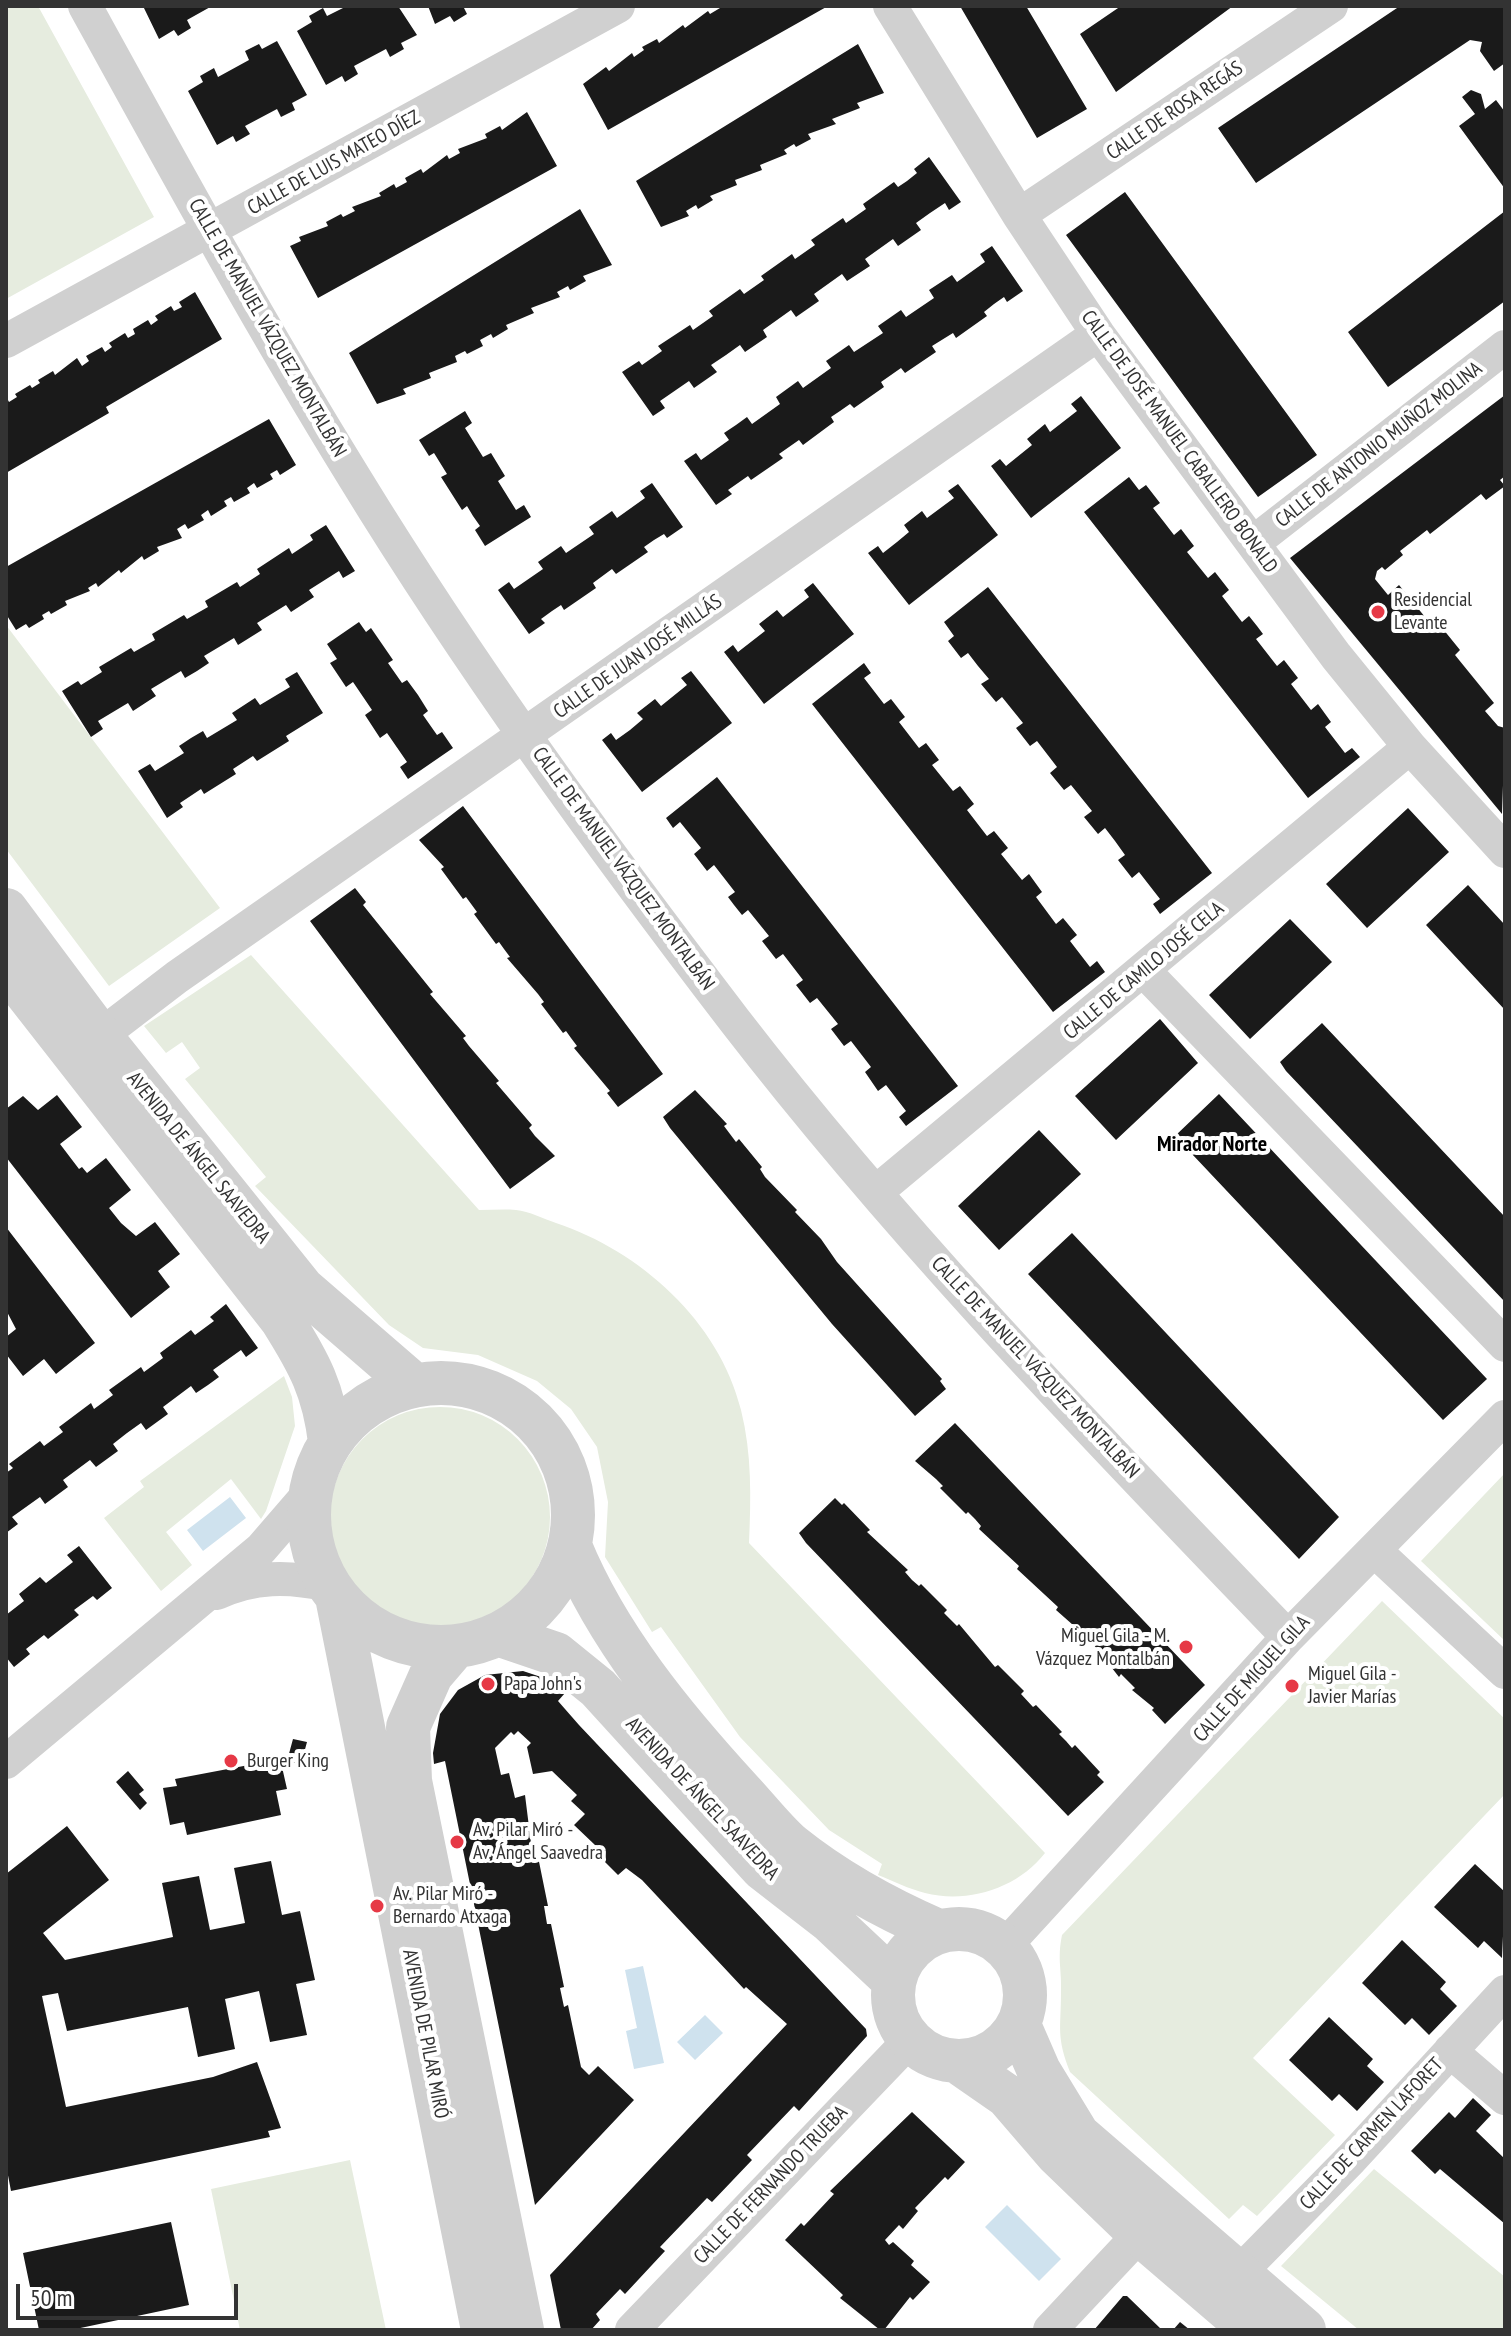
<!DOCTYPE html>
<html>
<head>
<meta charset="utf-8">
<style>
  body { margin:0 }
  #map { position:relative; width:1511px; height:2336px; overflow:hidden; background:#fff; font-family:"PT Sans Narrow",sans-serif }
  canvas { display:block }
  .frame { position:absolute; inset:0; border:8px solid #333; pointer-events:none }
  .scale { position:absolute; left:16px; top:2284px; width:222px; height:36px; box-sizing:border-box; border:4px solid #333; border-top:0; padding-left:10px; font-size:24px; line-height:28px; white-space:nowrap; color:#333; -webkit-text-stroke:6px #fff; paint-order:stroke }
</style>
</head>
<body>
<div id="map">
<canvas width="1511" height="2336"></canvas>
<div class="frame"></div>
<div class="scale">50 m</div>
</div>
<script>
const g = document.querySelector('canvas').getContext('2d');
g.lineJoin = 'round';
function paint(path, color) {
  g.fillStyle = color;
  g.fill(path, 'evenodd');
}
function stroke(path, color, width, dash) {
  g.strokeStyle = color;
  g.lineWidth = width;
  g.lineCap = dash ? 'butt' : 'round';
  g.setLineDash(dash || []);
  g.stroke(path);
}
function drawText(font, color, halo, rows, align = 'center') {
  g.font = font + ' "PT Sans Narrow",sans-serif';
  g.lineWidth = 8;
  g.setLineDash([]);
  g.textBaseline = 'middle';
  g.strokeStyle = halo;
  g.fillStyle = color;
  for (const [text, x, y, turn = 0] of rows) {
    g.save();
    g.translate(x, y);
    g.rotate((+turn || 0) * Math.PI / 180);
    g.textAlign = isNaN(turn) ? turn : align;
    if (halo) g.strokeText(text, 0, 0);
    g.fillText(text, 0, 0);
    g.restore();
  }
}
const green = new Path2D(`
  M6,6H38L154,217L6,299Z
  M6,625L220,908L109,986L6,849Z
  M251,955L479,1210C491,1210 504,1209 516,1210C529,1211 544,1219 556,1223C640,1251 719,1321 741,1410C752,1454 751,1498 749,1543L1045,1853C1018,1888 968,1904 925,1893C909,1889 893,1881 878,1875L882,1864L829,1830L740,1737L661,1627L652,1632L605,1557L608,1502L597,1447L571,1409L537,1381L478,1355L423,1348L389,1325L255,1186L266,1177L185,1079L200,1068L182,1042L166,1053L144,1026Z
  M284,1376L292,1397L295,1426L266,1511L261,1519L231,1479L166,1532L192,1565L161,1591L104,1518L144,1487L140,1481Z
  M330 1517a110 110 0 1 1 220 0a110 110 0 1 1-220 0Z
  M1505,1473V1641L1421,1561Z
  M1382,1601L1505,1719V1794L1253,2058L1335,2135L1257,2216L1243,2205L1229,2219L1070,2072C1056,2036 1061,2029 1061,1992C1062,1969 1057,1960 1062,1935Z
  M350,2160L386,2330H240L211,2189Z
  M1374,2169L1505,2277V2330H1359L1281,2266Z`);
const water = new Path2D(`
  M230,1497L246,1518L203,1551L187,1530Z
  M643,1966L664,2063L634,2069L626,2031L637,2028L625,1970Z
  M705,2015L723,2033L695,2060L677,2042Z
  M1007,2205L1061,2259L1039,2281L985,2227Z`);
const building = new Path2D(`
  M143,6H212L187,20L191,28L178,36L174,30L159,39Z
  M347,6H398L417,35L401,43L404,49L390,57L386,49L354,66L358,74L345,82L342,76L326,85L297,31L312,22L309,16L323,8L327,16Z
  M428,6H463L467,14L454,22L450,16L435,24Z
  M719,6H828L608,130L583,84L606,67L609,71L632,53L634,57L644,50L642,47L657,39L659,43L683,25L685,28L708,11L710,14L720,8Z
  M960,6H1026L1087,109L1037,138Z
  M1121,6H1233L1116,92L1080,34Z
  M1400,6H1505V63L1494,71L1480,51L1482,42L1470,40L1256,183L1218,128Z
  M277,41L307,95L292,103L295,110L281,117L277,109L245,126L250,134L236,142L233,136L217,145L188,91L203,82L200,76L214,68L218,77L249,60L245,51L259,44L262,49Z
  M858,44L884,93L857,103L860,108L832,119L836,124L808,134L811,139L796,147L794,144L784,150L787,154L760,165L762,170L735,180L737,185L710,196L713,200L698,209L696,205L686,211L689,216L661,227L636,181Z
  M1471,90L1481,94L1485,109L1496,100L1505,112V189L1459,126L1475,114L1462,97Z
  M527,112L557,166L318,298L290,246L301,241L299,237L328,226L326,222L341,214L343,217L355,211L352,207L381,196L379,193L394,184L396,188L407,182L405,178L421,169L423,173L447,155L449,159L460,153L458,149L487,138L485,134L500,126L502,130Z
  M929,157L961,202L949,210L945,203L930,213L916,223L921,230L898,246L893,239L865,259L870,266L847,281L842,274L814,294L819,301L796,317L791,310L763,330L767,337L745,352L740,345L726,355L711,365L717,372L694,388L689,381L660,401L665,408L653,416L622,372L639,361L642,365L662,351L658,346L690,325L693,330L713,316L709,311L740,289L744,294L764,280L761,276L792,254L795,259L815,245L811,240L843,218L846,223L866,209L863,204L894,182L898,187L907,181L917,173L914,169Z
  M1125,192L1317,455L1258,497L1066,235Z
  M580,209L612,265L583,276L586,281L570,290L568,286L557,292L560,297L531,308L534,313L506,325L508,329L493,338L491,334L480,340L483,346L467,354L465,351L455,356L457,362L429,373L431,378L403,389L406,394L377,404L349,353Z
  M1505,211V301L1388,387L1348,332Z
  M992,246L1023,291L1007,302L1004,297L994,304L984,312L987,316L956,338L953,333L932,346L936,352L905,373L901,368L881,382L884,387L854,408L850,404L840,411L831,417L834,422L803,445L799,440L779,454L783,458L751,480L748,476L728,490L732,494L716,505L684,461L696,453L701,460L729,440L724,433L736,425L747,417L752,424L780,404L776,397L798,381L803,388L831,368L826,361L849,345L854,352L883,333L878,326L901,310L906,317L934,298L929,290L952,275L957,282L985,262L980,254Z
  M195,292L222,339L106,407L109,413L6,473V396L9,402L17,397L15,394L30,385L32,388L40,383L38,380L53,371L55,375L77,358L82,366L89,361L86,356L102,347L105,352L112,347L109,343L125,333L128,338L135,334L133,329L148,320L151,325L158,320L155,316L171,306L174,311L182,307L179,302Z
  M1505,395V476L1500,480L1505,486L1486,500L1481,494L1430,534L1427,530L1400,551L1403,555L1385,570L1382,567L1377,571L1375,579L1388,595L1399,585L1438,633L1443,629L1460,650L1455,655L1494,703L1485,711L1498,726L1505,728L1502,814L1290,558Z
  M1081,396L1121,448L1031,518L991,466L1000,459L1006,466L1032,445L1027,439L1045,424L1050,432L1077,411L1071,404Z
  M465,411L472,423L465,428L483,457L491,453L505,476L498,481L516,510L524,505L531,517L485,546L475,530L480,526L473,516L467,506L462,510L441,477L447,474L434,453L429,456L419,440Z
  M269,419L296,465L280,475L277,470L270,474L273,479L257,488L254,483L247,488L250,493L234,502L231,497L224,501L227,506L211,516L208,510L201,515L204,520L188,529L185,524L177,529L182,538L157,547L159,551L144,560L142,556L121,573L119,570L98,587L96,583L88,588L90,591L65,601L67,605L51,614L49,611L42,615L44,619L29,628L26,624L16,630L6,614V567Z
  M1129,477L1139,490L1146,485L1160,503L1153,508L1164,522L1174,535L1181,529L1194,546L1187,552L1208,578L1215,572L1229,590L1222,596L1242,622L1249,616L1257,626L1263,634L1256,639L1277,666L1284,660L1298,678L1291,684L1311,710L1318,704L1331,722L1325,727L1345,753L1352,748L1360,757L1308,798L1084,512Z
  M652,483L683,527L667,538L664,534L654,540L644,547L648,552L616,574L612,569L593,583L596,588L564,610L561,605L552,611L541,619L545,623L529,634L498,590L509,582L514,589L543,569L538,562L561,546L566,553L594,534L589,527L612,511L617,518L645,498L640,491Z
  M958,484L998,535L909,605L868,553L878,546L883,553L897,542L909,532L904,525L922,511L927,518L954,498L948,491Z
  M326,525L355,571L343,578L339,571L309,590L314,597L291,612L286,605L257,623L262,630L238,645L234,638L204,656L209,663L197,671L185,678L181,671L151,689L156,696L133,711L128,703L98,721L103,729L91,737L62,691L78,681L81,685L102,672L99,667L131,648L134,652L155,640L152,634L184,615L187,619L208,607L205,601L237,582L240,587L260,574L257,569L289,548L292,554L313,540L310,535Z
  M813,583L854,634L764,704L724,652L733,645L738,652L765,631L759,624L777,610L783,617L809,597L804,590Z
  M988,587L1212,873L1160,914L1153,904L1160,899L1139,872L1132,878L1118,860L1125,855L1115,841L1105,828L1098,834L1084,817L1092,811L1071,785L1064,790L1050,773L1057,767L1037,741L1030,746L1016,728L1023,723L1002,697L996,702L981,684L989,679L978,666L968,653L961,658L948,641L954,636L944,622Z
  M359,622L366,632L371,628L393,660L388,663L402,683L407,680L418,695L428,711L423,715L437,735L442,732L453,748L408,779L400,767L407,762L387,733L380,738L365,715L372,710L353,682L346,687L330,663L337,659L327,644Z
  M864,663L871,673L864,678L884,704L891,699L905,717L899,722L919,748L926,743L939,760L932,765L953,791L960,786L974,804L967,810L987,836L994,831L1008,848L1001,854L1022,880L1029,874L1042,892L1036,897L1056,924L1063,918L1077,935L1070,941L1090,967L1097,961L1105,972L1053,1012L812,704Z
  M691,671L732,723L642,792L602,740L611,733L616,740L630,730L643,719L637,713L655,699L661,706L687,685L681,678Z
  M297,672L323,713L286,736L289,741L257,761L253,756L233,769L236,774L204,794L201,789L180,803L183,807L167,818L138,771L150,764L155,771L184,753L179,746L191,738L203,731L207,738L237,720L232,713L255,698L260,705L290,687L285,679Z
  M717,777L958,1086L906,1126L899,1117L906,1111L886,1085L878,1091L865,1072L871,1067L851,1041L844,1046L831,1029L838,1024L817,998L810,1003L796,985L803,980L783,954L776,959L762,941L769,936L748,910L742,915L734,905L728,897L735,892L714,865L707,871L694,854L701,848L680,822L673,828L666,818Z
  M463,806L663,1074L618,1107L607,1093L610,1091L574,1048L577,1046L571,1038L566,1031L563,1033L541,1004L544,1002L538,994L507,958L510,957L504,949L499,942L496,944L474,914L477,912L466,897L463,899L441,869L444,867L419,840Z
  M1408,808L1449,852L1367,928L1326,884Z
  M1468,885L1505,925V1010L1426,925Z
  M355,888L366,902L363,905L433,992L430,994L466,1036L463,1038L469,1046L499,1081L496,1083L532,1125L529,1128L535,1136L555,1156L510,1189L310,921Z
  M1290,919L1332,962L1250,1039L1209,995Z
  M1160,1019L1198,1063L1116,1140L1075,1096Z
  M1322,1023L1505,1217V1302L1286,1071L1280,1062Z
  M695,1090L727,1124L724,1126L736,1142L739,1139L762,1167L760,1169L765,1177L797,1210L795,1212L821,1239L837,1262L942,1379L940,1381L946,1389L915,1416L832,1324L670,1128L663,1117Z
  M1219,1094L1487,1379L1443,1420L1175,1136Z
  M57,1095L82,1127L60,1144L79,1169L82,1167L87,1173L106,1158L131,1190L109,1208L121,1223L136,1236L155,1222L180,1254L158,1271L170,1287L131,1318L6,1157V1109L23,1096L38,1110Z
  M1039,1130L1081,1174L999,1250L958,1206Z
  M6,1227L95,1343L56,1374L44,1359L23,1376L6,1354V1337L16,1329L6,1310Z
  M1072,1233L1339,1517L1299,1559L1028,1274Z
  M226,1304L258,1348L246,1357L241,1350L213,1370L219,1377L208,1385L196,1393L191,1386L163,1407L168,1414L146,1430L141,1423L127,1433L113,1444L118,1451L96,1467L90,1460L63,1480L68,1487L45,1504L40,1497L12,1517L18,1524L6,1533V1473L13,1468L9,1464L40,1441L44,1446L63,1432L59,1427L91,1403L94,1409L113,1395L109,1390L141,1367L144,1372L163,1358L160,1353L191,1330L195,1335L214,1321L210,1317Z
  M955,1423L1205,1685L1165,1724L1152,1710L1154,1708L1132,1690L1135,1688L1121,1674L1119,1677L1090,1640L1056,1610L1058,1607L1017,1569L1019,1566L979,1529L981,1526L975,1519L968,1512L966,1514L940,1488L943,1486L936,1479L915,1461Z
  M835,1498L842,1505L844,1503L870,1530L867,1532L908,1570L905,1572L912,1580L919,1586L921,1584L947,1610L944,1613L957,1626L959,1624L995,1667L998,1665L1024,1691L1021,1694L1033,1707L1036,1705L1062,1732L1059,1734L1066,1741L1072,1748L1075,1745L1100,1772L1097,1775L1104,1782L1068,1816L806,1543L799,1533Z
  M79,1546L112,1588L97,1600L93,1596L74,1610L79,1615L48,1639L44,1635L26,1649L30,1654L14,1667L6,1657V1615L24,1601L19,1594L40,1577L46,1583L73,1562L67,1555Z
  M523,1671L544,1678L565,1693L558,1701L579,1725L866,2029L867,2036L799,2111L794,2106L747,2155L752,2160L712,2202L707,2198L660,2247L665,2251L625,2294L620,2289L596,2314L600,2320L591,2330H561L550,2275L787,2024L746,1987L744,1989L642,1880L626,1868L618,1875L591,1848L595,1845L574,1825L585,1814L571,1801L577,1795L552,1771L533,1774L527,1747L531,1743L518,1731L514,1735L511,1732L495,1748L501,1775L509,1773L515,1798L525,1795L531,1843L535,1842L548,1906H544L547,1924H551L564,1987L560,1988L564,2007L568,2005L581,2067L589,2075L598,2066L634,2100L535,2205L445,1761L434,1764L433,1753L440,1714L458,1690L485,1675Z
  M293,1739L307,1742L301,1764L287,1761Z
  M270,1761L271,1769L282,1767L287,1789L276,1791L281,1815L187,1835L184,1822L170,1825L163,1788L177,1786L175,1779Z
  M128,1771L144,1790L139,1794L147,1803L140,1810L116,1782Z
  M67,1826L109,1880L43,1933L65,1960L173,1937L162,1883L199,1876L210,1930L245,1923L234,1868L271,1861L282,1915L300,1911L315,1980L296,1984L307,2035L270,2042L259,1991L225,1999L235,2049L198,2057L188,2007L67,2031L58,1993L42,1996L66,2107L213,2077L257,2062L281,2128L268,2131L270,2137L11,2191L6,2165V1874Z
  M1475,1864L1505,1892L1502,1958L1484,1941L1478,1948L1434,1907Z
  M1402,1940L1446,1982L1440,1989L1457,2006L1429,2035L1412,2018L1405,2025L1362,1983Z
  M1329,2017L1373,2059L1367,2066L1384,2082L1357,2111L1339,2094L1332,2101L1289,2060Z
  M1473,2098L1491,2115L1476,2131L1505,2159V2224L1440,2169L1435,2174L1411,2151L1449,2112L1455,2118Z
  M912,2112L965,2162L948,2180L945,2177L915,2208L918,2211L903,2229L899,2225L885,2240L889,2245L893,2242L914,2261L911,2265L930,2282L913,2300L910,2297L884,2330H880L840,2298L843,2295L785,2240L801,2223L804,2226L834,2194L830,2191Z
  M171,2222L189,2305L71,2330H39L23,2253Z
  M1123,2296H1127L1162,2330H1094Z
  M1180,2322L1190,2330H1173Z`);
const minor = new Path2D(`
  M85,6C172,164 259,323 354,477C469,665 601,846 735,1021C904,1240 1097,1438 1288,1637
  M890,6L1019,215L1098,334L1336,656L1410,747L1505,851
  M1019,215L1331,6
  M6,341L618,6
  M1253,543L1505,347
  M1144,971L1505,1345
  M100,1036L177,977L1098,334
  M876,1192L1410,747
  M1374,1550L1505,1672
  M217,1593C253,1576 289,1576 328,1585
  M6,1762L261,1549L312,1490
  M1005,1946L1288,1637L1505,1417
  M1450,2051L1505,2098
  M1237,2275L1351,2159L1505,1992
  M632,2330L910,2040
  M1050,2330L1140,2234`);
const tertiary = new Path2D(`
  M6,910L100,1036L303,1289L414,1385
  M6,967L282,1320C309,1363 324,1390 330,1442
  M309 1515a132 132 0 1 1 264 0a132 132 0 1 1-264 0Z
  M570,1546C607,1637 675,1719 741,1791C757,1808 773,1829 791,1845C837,1882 885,1908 938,1931
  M337,1597L483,2330
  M500,1635L556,1654L598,1688L762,1868L829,1920L894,1981
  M455,1647L431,1675L408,1727L410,1781L522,2330
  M893 1995a66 66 0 1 1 132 0a66 66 0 1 1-132 0Z
  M1019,2025L1039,2071L1078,2135L1304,2330
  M958,2062L1007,2096L1057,2154L1140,2234L1252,2330`);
const markers = [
  [1378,612,8,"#e63946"],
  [1186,1647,8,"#e63946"],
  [488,1684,8,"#e63946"],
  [1292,1686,8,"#e63946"],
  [231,1761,8,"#e63946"],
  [457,1842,8,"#e63946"],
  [377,1906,8,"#e63946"]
];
const streetNames = [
  ["CALLE DE ROSA REGÁS",1175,111,-34],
  ["CALLE DE LUIS MATEO DÍEZ",334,163,-29],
  ["CALLE DE MANUEL VÁZQUEZ MONTALBÁN",267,328,60],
  ["CALLE DE JOSÉ MANUEL CABALLERO BONALD",1179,442,54],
  ["CALLE DE ANTONIO MUÑOZ MOLINA",1379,445,-38],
  ["CALLE DE JUAN JOSÉ MILLÁS",638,657,-35],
  ["CALLE DE MANUEL VÁZQUEZ MONTALBÁN",623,869,54],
  ["CALLE DE CAMILO JOSÉ CELA",1144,971,-40],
  ["AVENIDA DE ÁNGEL SAAVEDRA",198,1158,51],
  ["CALLE DE MANUEL VÁZQUEZ MONTALBÁN",1035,1368,47],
  ["CALLE DE MIGUEL GILA",1252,1679,-48],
  ["AVENIDA DE ÁNGEL SAAVEDRA",702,1799,47],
  ["AVENIDA DE PILAR MIRÓ",425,2034,79],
  ["CALLE DE CARMEN LAFORET",1372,2134,-47],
  ["CALLE DE FERNANDO TRUEBA",771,2185,-46]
];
const poiNames = [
  ["Residencial",1394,600],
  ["Levante",1394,623],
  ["Miguel Gila - M.",1170,1636,"right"],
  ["Vázquez Montalbán",1170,1659,"right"],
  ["Miguel Gila -",1308,1674],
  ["Javier Marías",1308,1697],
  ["Papa John's",504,1684],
  ["Burger King",247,1761],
  ["Av. Pilar Miró -",473,1830],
  ["Av. Ángel Saavedra",473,1853],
  ["Av. Pilar Miró -",393,1894],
  ["Bernardo Atxaga",393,1917]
];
const neighbourhoodNames = [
  ["Mirador Norte",1212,1145]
];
paint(green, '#e6ecdf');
paint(water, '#cfe2ee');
paint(building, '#1a1a1a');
stroke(minor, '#d0d0d0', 34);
stroke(tertiary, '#d0d0d0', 44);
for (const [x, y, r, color] of markers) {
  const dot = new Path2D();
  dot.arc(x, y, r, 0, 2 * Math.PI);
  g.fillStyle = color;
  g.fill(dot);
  stroke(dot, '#fff', 3);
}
drawText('20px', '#333', '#fff', streetNames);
drawText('20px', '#333', '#fff', poiNames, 'left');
drawText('bold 22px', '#000', '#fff', neighbourhoodNames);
</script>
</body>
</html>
